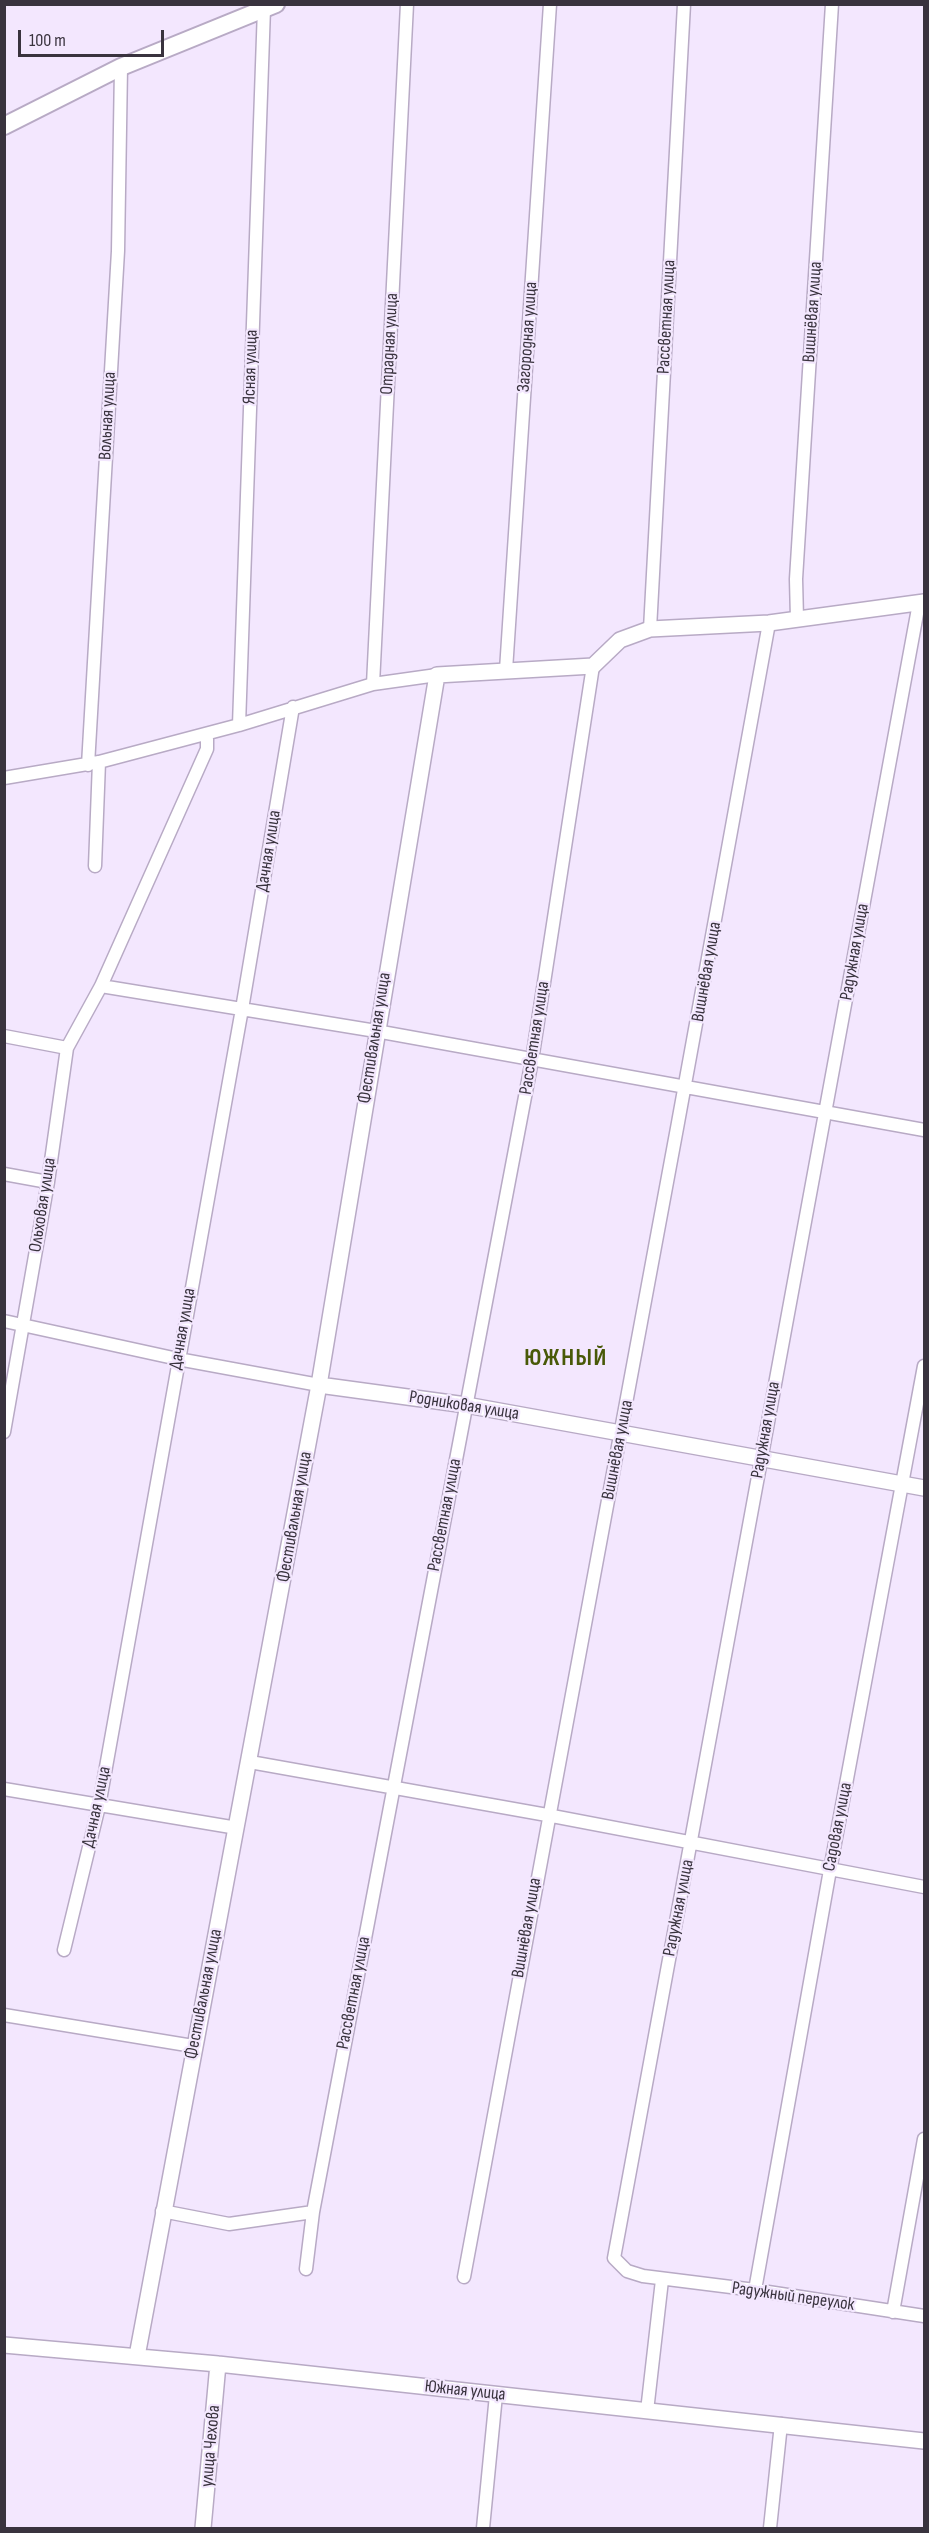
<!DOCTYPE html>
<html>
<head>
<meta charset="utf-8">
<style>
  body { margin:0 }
  #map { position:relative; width:929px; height:2533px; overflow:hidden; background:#f3e7fe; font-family:"Sofia Sans Condensed",sans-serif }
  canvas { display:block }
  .frame { position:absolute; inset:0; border:6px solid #39333e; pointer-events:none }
  .scale { position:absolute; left:18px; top:30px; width:146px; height:27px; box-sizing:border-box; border:3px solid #39333e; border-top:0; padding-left:8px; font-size:18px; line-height:21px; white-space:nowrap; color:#39333e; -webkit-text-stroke:4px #f3e7fe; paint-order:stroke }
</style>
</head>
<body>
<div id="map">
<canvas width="929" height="2533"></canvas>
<div class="frame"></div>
<div class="scale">100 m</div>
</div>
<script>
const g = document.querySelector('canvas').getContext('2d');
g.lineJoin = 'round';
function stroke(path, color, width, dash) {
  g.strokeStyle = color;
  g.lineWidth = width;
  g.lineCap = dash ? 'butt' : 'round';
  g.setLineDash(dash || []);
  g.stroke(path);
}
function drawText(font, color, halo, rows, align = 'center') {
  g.font = font + ' "Sofia Sans Condensed",sans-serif';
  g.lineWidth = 4.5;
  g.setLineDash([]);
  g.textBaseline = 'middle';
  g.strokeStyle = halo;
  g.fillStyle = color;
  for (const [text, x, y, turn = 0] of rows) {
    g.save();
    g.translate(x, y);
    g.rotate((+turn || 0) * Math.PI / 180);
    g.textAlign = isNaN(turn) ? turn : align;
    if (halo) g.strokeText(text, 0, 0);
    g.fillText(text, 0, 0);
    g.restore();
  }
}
const minor = new Path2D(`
  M919,603L614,2258L627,2271L643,2276L755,2290L924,2316
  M797,619L796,579L832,4
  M650,629L684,4
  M506,670L550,4
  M373,684L407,4
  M239,725L264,8
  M88,765L118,251L121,67
  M4,778L99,762L239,725L373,684L437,675
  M95,866L99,762
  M101,986L376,1031L924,1130
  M4,1036L67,1048
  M4,1174L48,1182
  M4,1321L178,1359L319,1385
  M4,1432L48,1182L67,1048L101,986L207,749V734
  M250,1762L547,1815L924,1887
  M4,1789L237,1828
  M64,1950L99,1806L242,1009L293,707
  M4,2015L193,2046
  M162,2211L229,2224L313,2212L532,1060L593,666
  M306,2269L313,2212
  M464,2277C563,1725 671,1175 769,623
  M755,2290L830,1870L924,1366
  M893,2312L924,2139
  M647,2411L662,2280
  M483,2528L496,2395
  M770,2528L781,2424`);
const tertiary = new Path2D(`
  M319,1385L466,1405L924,1488
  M4,2345L218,2364L924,2441
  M137,2356L319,1385L437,675L593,666L620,640L650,629L769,623L924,602
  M203,2528L218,2364`);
const secondary = new Path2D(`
  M4,126L121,67L276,4`);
const streetNames = [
  ["Вишнёвая улица",813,312,-86],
  ["Рассветная улица",667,317,-87],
  ["Загородная улица",528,337,-86],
  ["Отрадная улица",390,344,-87],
  ["Ясная улица",251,367,-88],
  ["Вольная улица",108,416,-87],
  ["Дачная улица",269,851,-81],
  ["Радужная улица",855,952,-80],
  ["Вишнёвая улица",707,972,-80],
  ["Фестивальная улица",375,1038,-81],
  ["Рассветная улица",535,1038,-81],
  ["Ольховая улица",43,1205,-81],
  ["Дачная улица",183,1329,-80],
  ["Родниковая улица",464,1406,9],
  ["Радужная улица",766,1430,-80],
  ["Вишнёвая улица",618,1450,-79],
  ["Рассветная улица",445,1515,-79],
  ["Фестивальная улица",295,1517,-80],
  ["Дачная улица",97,1807,-78],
  ["Садовая улица",838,1827,-79],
  ["Радужная улица",679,1908,-79],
  ["Вишнёвая улица",527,1928,-80],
  ["Рассветная улица",354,1993,-79],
  ["Фестивальная улица",204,1994,-79],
  ["Радужный переулок",793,2297,8],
  ["Южная улица",465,2391,6],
  ["улица Чехова",211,2446,-85]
];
const districtNames = [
  ["ЮЖНЫЙ",566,1359]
];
stroke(minor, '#b8aac5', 15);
stroke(tertiary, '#b8aac5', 18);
stroke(secondary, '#b8aac5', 20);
stroke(minor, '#fff', 12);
stroke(tertiary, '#fff', 15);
stroke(secondary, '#fff', 16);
drawText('18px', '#39333e', '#f3e7fe', streetNames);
g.letterSpacing = '1.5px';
drawText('bold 24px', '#495908', '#f3e7fe', districtNames);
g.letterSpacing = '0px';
</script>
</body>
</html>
